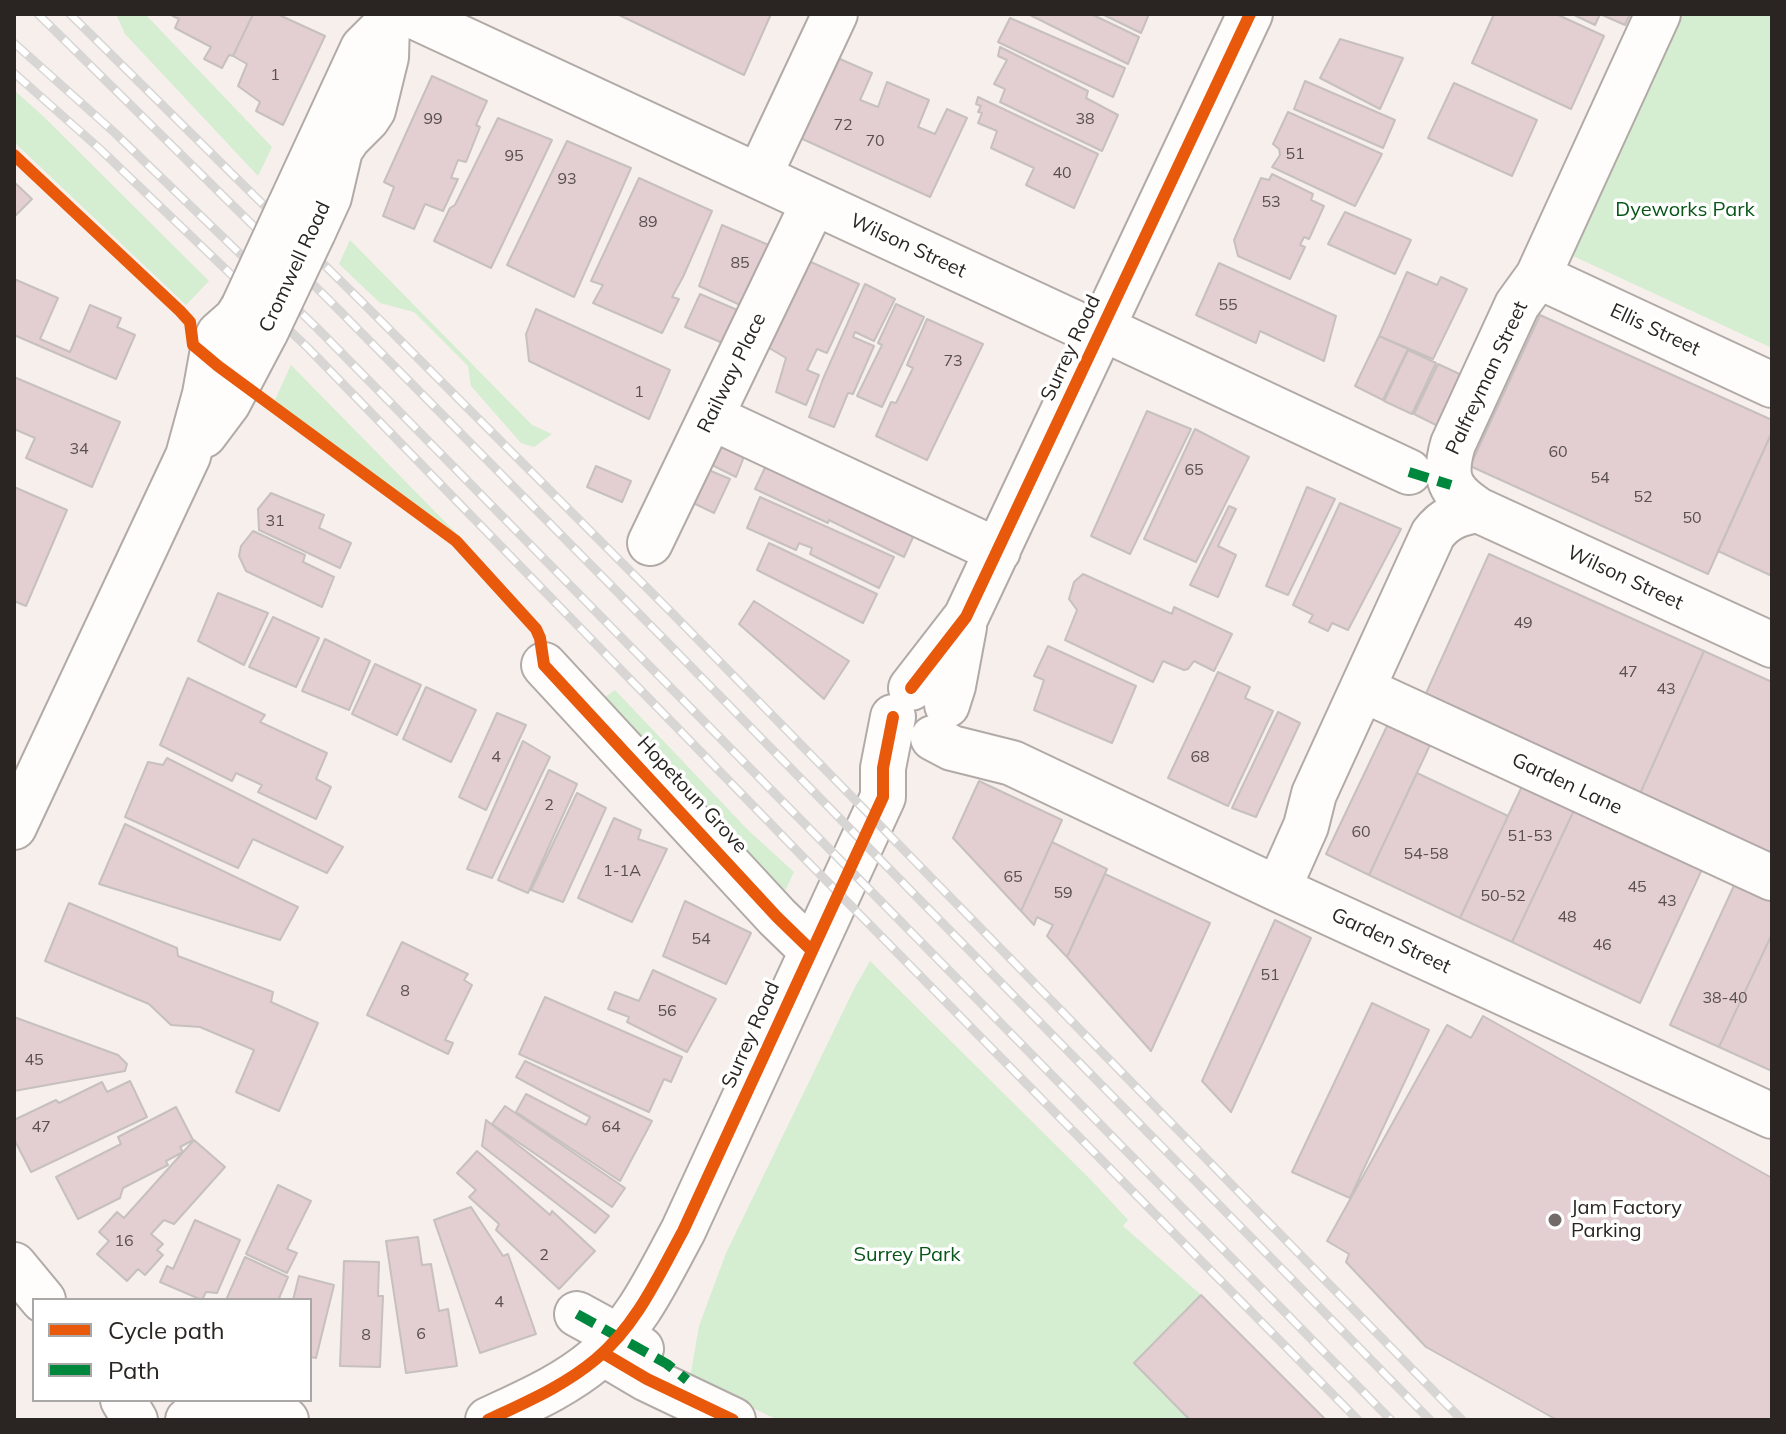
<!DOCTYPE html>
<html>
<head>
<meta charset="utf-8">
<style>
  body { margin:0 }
  #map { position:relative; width:1786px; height:1434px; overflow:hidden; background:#f7efeb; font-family:Mulish,sans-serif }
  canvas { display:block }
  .frame { position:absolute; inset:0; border:16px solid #2a2522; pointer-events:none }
  .legend { position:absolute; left:32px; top:1298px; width:280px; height:104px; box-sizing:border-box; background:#fff; border:2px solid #aaa8a7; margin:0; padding:10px 14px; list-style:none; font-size:24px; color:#2a2522 }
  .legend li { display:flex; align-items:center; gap:16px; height:40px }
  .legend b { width:40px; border:2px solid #aaa8a7 }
</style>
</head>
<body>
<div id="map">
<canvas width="1786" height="1434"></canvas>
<div class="frame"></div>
<ul class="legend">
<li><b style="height:10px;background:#e8590c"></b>Cycle path</li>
<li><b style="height:10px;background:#00873e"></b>Path</li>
</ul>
</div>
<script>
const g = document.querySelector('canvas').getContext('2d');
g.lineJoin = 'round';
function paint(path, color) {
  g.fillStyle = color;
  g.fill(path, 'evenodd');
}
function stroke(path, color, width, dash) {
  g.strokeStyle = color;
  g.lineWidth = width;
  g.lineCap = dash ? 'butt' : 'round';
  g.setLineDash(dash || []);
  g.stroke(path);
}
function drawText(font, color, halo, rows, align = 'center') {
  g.font = font + ' Mulish,sans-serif';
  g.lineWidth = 7;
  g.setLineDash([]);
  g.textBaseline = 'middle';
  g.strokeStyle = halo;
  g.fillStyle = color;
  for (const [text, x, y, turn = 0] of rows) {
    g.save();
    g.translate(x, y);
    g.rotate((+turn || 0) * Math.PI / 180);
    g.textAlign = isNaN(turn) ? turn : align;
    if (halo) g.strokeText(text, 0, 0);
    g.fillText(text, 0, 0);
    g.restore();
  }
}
const green = new Path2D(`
  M116,14H145L272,147L258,176L125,34Z
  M1676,14H1772V348L1573,256Z
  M14,90L43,116L209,281L186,305L14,142Z
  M350,240L532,425L552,434L534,447L521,443L471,386L468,366L414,312L380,303L339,264Z
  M291,365L458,535L274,402Z
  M615,690L748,830L794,872L786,889L778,895L597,703Z
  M870,961L1091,1180L1128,1220L1123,1226L1201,1295L1134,1363L1190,1420H778L690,1378L699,1326L726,1253L854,989Z`);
const building = new Path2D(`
  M169,14H253L233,56L229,55L222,68L204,59L211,47L175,28L179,19Z
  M253,14H277L325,36L283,125L256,111L260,102L238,86L247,64L233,56Z
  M617,14H771L744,75Z
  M1028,14H1091L1139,37L1128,64Z
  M1102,14H1149L1141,33Z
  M1494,14H1556L1604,36L1571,109L1472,63Z
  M1572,14H1630L1625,25L1600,14L1595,25Z
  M1010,18L1125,68L1113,97L998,42Z
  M1340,39L1403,58L1380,109L1320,78Z
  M1000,47L1088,91L1086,98L1118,115L1102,151L1000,102L1005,89L994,84L1007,60L998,56Z
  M833,56L872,73L860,100L878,107L887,82L929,100L918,127L935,134L947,109L967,118L930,197L787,132Z
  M432,76L487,101L476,125L480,127L466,162L458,160L451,178L458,179L443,211L425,204L414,229L383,216L394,187L384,182Z
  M1305,81L1395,120L1383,148L1294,109Z
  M1454,83L1537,120L1512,176L1428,138Z
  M978,97L1098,154L1074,208L1026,185L1034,168L991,148L997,131L978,123L982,113L978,112L981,106L976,104Z
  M1288,112L1382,154L1355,206L1272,167L1280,155L1279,149L1273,144Z
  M498,118L552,140L491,268L434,241L450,208L455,205Z
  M567,141L631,168L574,297L507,265Z
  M1272,174L1313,194L1311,200L1324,206L1309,239L1304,237L1300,245L1305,247L1290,279L1238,256L1234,240L1261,178L1269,180Z
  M639,178L712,211L683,277L672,297L679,299L662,333L593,303L603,285L591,281Z
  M14,182L32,199L14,217Z
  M1345,212L1411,240L1395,274L1328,244Z
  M722,225L778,249L751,310L699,286Z
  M798,256L859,284L827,353L817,349L807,370L819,375L806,405L776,392L786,358L759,342Z
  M1219,263L1336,316L1324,361L1260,331L1256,343L1196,315Z
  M1407,272L1437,285L1441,277L1467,289L1433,359L1379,336Z
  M14,279L58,298L40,339L70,352L90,305L121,318L117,327L135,335L116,379L14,335Z
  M865,284L895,299L874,341L855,332L853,337L874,346L853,394L848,393L834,427L809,417L823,379Z
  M700,294L749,315L732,347L685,327Z
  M896,304L924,317L882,407L857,396L882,345L878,343Z
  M536,309L670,370L649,419L529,361L526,334Z
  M1540,315L1772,420V432L1708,574L1470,466Z
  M927,319L983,344L927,460L876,436L891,402L896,403L913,368L907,365Z
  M1379,336L1408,349L1383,400L1355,386Z
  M1408,350L1436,363L1412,414L1384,401Z
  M1438,364L1466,377L1442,428L1414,414Z
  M14,377L120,422L92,487L26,458L35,438L14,429Z
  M1147,411L1191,429L1130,554L1091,536Z
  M1195,429L1249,457L1196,562L1144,539Z
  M1772,432V576L1718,551Z
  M713,434L747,449L736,477L702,460Z
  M770,457L919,524L904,557L829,520L828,523L755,489Z
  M596,466L631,481L622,502L587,487Z
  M699,466L730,479L714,513L685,499Z
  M14,487L67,510L26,606L14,601Z
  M1307,487L1335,499L1288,595L1266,586Z
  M271,493L324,515L319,528L351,543L340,568L259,530L258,509Z
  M760,497L894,557L879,588L810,554L812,548L799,543L796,550L747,528Z
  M1340,503L1401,529L1348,630L1332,623L1328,631L1309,622L1313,615L1293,605Z
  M1229,506L1236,509L1218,546L1236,555L1218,597L1190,585Z
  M253,531L305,555L303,562L334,577L322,607L246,571L239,556L241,546Z
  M769,543L877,594L863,623L757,570Z
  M1489,554L1704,651L1638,798L1423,700Z
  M1083,574L1172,614L1174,607L1232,634L1214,671L1194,661L1188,669L1184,670L1163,661L1153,682L1065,640L1077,610L1069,599L1074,582Z
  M218,593L268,613L244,665L198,641Z
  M754,601L849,661L824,699L739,624Z
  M273,617L319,638L296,687L249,667Z
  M325,639L370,661L349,710L302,691Z
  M1048,646L1136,686L1112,743L1034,710L1044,680L1034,676Z
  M1704,651L1772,682V859L1638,798Z
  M375,664L421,685L397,735L352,714Z
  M1218,672L1250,687L1245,698L1273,711L1228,806L1168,778Z
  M188,678L265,715L260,722L327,753L316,779L331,787L316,819L258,792L262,785L236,773L232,781L160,745Z
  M426,687L476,710L451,762L403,739Z
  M1278,712L1300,723L1256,817L1232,808Z
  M497,713L526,725L486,810L459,797Z
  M1388,724L1430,745L1369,875L1326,854Z
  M523,741L550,757L492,878L467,869Z
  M167,758L343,847L327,873L253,839L238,868L125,817L148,762L163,765Z
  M549,770L577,784L528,893L498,880Z
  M1417,773L1508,816L1460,918L1369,875Z
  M979,781L1062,820L1021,911L953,838Z
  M1524,782L1576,806L1512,942L1460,918Z
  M577,793L606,808L563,902L531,890Z
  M1576,806L1704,865L1640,1003L1512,942Z
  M614,818L641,830L638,839L667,849L632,922L578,898Z
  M125,824L298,907L280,940L99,884Z
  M1052,842L1107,869L1067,957L1047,936L1053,925L1037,917L1034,925L1021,911Z
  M1105,874L1210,923L1151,1051L1067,957Z
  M1737,879L1772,895V934L1719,1047L1670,1025Z
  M685,901L751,933L726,984L663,956Z
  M69,903L177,948L178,956L273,992L271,1002L318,1023L279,1111L236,1092L254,1050L200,1027L171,1025L149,1004L45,961Z
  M1275,920L1311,938L1231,1112L1202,1081Z
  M1772,934V1071L1719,1047Z
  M402,942L468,974L464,980L472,985L445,1040L453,1043L448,1054L367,1015Z
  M653,970L716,999L687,1052L627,1022L629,1017L608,1009L615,992L639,1001Z
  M545,997L682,1057L671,1082L664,1079L649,1112L519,1054Z
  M1372,1003L1429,1030L1350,1198L1292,1172Z
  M1483,1016L1772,1178V1420H1557L1426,1347L1346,1262L1349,1254L1327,1241L1447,1025L1471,1038Z
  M14,1017L118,1055L127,1064L125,1071L14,1091Z
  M525,1061L652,1121L620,1181L516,1112L526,1094L586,1125L590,1117L516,1077Z
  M130,1081L147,1117L31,1172L14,1139V1120L56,1100L59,1103L102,1082L107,1092Z
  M505,1106L625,1188L612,1207L492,1124Z
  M176,1107L193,1140L180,1147L183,1152L166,1161L168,1165L123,1188L120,1198L78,1219L56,1177L121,1144L118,1137Z
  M486,1120L609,1216L595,1233L482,1146Z
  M194,1140L225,1167L174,1224L164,1220L151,1234L163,1244L157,1250L163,1255L145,1275L138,1269L127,1281L97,1254L109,1241L99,1232L117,1212L124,1218Z
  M477,1151L550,1215L552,1211L595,1251L559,1289L496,1230L499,1224L469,1197L476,1190L457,1173Z
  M278,1185L311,1201L287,1249L297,1253L287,1273L246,1254Z
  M471,1207L503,1256L508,1254L536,1334L480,1353L434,1220Z
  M195,1220L240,1240L217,1293L206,1292L202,1300L160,1282L167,1266L173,1269Z
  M418,1237L422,1265L431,1264L439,1311L448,1309L457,1366L406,1373L386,1241Z
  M245,1257L288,1277L279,1298L284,1300H226Z
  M344,1261L379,1262L378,1296H383L380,1367L340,1366Z
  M299,1276L334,1285L316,1358L310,1357V1300H293Z
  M1201,1295L1326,1420H1190L1134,1363Z`);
const minor = new Path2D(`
  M409,14L1081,326L1119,336L1409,472
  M1658,14L1538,276L1517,305L1453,444C1443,478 1449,491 1478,510L1772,645
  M759,176L835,14
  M289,208L363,48L385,26
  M313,232L329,197L340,150L348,138L367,119L373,110L386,57L387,24
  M1538,276L1772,385
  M711,417L998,551
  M204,435L228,403L266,331
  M650,543L814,202
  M544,665L777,917L811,950
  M911,688L966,617L1250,14
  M1362,689L1772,878
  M947,705L953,686L964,627
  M933,738L952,748L1012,763L1278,889L1772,1116
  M14,827L188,456L205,394L214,344L219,334L236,319L243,308
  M1278,889L1306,826L1314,794L1433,534C1445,518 1459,513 1478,510
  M14,1265L43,1300
  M577,1314L641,1349
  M603,1353L647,1379L733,1420
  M123,1400L135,1420
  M188,1420C217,1397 258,1394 286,1420
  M488,1420C526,1402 564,1386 596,1359C636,1326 659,1275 683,1231L883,797V768L893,717`);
const rail = new Path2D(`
  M38,14L331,302L656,631L1430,1420
  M70,14L366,306L673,614L1462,1420
  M14,43L115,133L318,329L1391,1420
  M14,73L100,149L309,349L801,855L1358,1420`);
const minorBridge = new Path2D(`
  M243,308L289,208
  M266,331L313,232`);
const quiet = new Path2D(`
  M1409,472L1451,485
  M577,1314L667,1364L687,1380`);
const cycleway = new Path2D(`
  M14,155L180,311L190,322L193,345L218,366L456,541L536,629L540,638L544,665L777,917L811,950
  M911,688L966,617L1250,14
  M603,1353L647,1379L733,1420
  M488,1420C526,1402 564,1386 596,1359C636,1326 659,1275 683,1231L883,797V768L893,717`);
const markers = [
  [1555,1220,8,"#726c68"]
];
const numberNames = [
  ["1",275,75],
  ["99",433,119],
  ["38",1085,119],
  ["72",843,125],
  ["70",875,141],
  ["51",1295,154],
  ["95",514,156],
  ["40",1062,173],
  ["93",567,179],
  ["53",1271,202],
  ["89",648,222],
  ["85",740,263],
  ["55",1228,305],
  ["73",953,361],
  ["1",639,392],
  ["34",79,449],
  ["60",1558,452],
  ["65",1194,470],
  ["54",1600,478],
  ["52",1643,497],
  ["50",1692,518],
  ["31",275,521],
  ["49",1523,623],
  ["47",1628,672],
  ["43",1666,689],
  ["4",496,757],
  ["68",1200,757],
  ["2",549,805],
  ["60",1361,832],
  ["51-53",1530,836],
  ["54-58",1426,854],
  ["1-1A",622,871],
  ["65",1013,877],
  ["45",1637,887],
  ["59",1063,893],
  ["50-52",1503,896],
  ["43",1667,901],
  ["48",1567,917],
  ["54",701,939],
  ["46",1602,945],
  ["51",1270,975],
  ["8",405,991],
  ["38-40",1725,998],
  ["56",667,1011],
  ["45",34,1060],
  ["47",41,1127],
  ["64",611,1127],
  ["16",124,1241],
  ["2",544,1255],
  ["4",499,1302],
  ["6",421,1334],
  ["8",366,1335]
];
const parkNames = [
  ["Dyeworks Park",1685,210],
  ["Surrey Park",907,1255]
];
const streetNames = [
  ["Wilson Street",908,246,25],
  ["Cromwell Road",295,267,-65],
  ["Ellis Street",1655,330,25],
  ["Surrey Road",1071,348,-65],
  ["Railway Place",732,373,-64],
  ["Palfreyman Street",1487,378,-65],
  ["Wilson Street",1625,578,25],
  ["Garden Lane",1567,784,25],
  ["Hopetoun Grove",692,795,47],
  ["Garden Street",1391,941,25],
  ["Surrey Road",751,1035,-66]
];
const poiNames = [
  ["Jam Factory",1571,1208],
  ["Parking",1571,1231]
];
paint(green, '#d5edd1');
paint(building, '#e3ced2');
stroke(building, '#c6c0be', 2);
stroke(minor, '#b1aaa7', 48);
stroke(minor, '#fefdfc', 44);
stroke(rail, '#d8d6d5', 9);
stroke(rail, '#fff', 6, [18]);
stroke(minorBridge, '#b1aaa7', 48, []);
stroke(minorBridge, '#fefdfc', 44);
stroke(quiet, '#00873e', 10, [20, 10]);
stroke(cycleway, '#e8590c', 12);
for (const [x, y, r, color] of markers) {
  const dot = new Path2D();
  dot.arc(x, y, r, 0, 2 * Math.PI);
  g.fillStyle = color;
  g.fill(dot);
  stroke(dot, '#fff', 3);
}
drawText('16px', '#584f4e', null, numberNames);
drawText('20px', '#075617', '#fff', parkNames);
drawText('20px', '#2a2522', '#fff', streetNames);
drawText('20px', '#2a2522', '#fff', poiNames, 'left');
</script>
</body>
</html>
